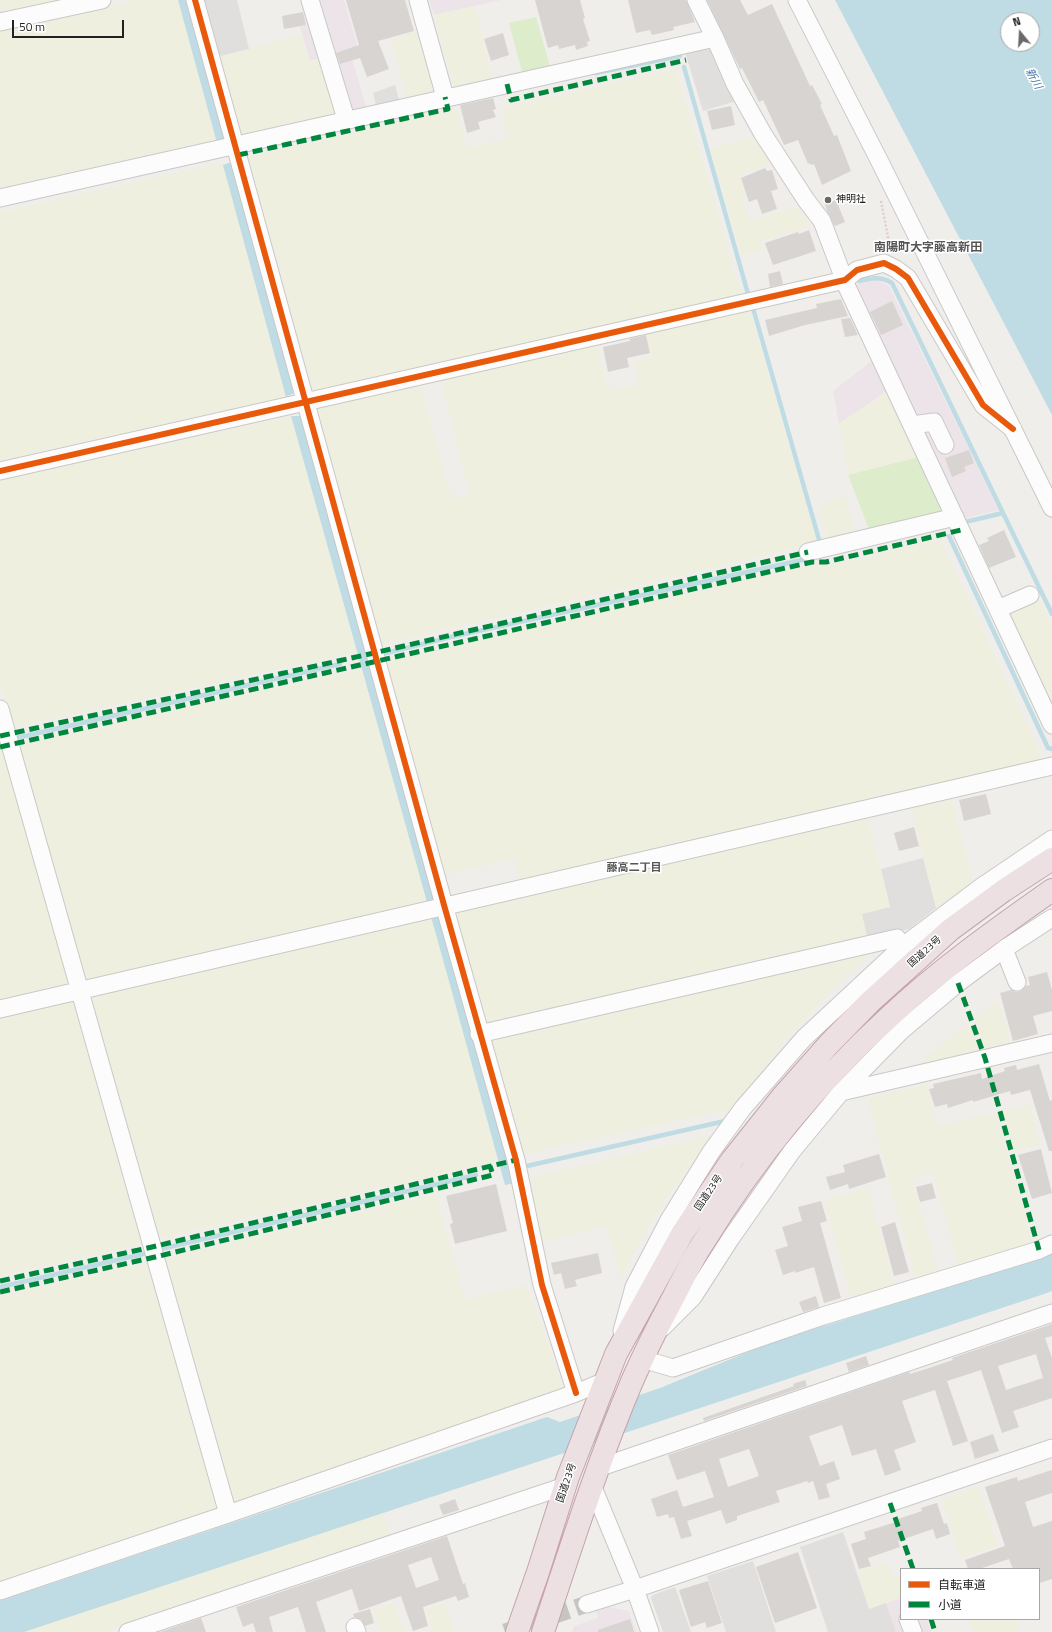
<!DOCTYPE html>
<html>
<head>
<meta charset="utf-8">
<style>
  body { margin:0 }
  #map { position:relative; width:1052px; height:1632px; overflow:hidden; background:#f0eeeb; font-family:"Titillium Web","Noto Sans JP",sans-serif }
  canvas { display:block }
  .legend { position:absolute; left:900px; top:1568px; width:140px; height:52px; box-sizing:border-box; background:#fff; border:1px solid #a7a7a7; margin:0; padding:5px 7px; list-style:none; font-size:12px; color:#222 }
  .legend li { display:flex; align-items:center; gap:8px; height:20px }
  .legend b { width:20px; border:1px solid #a7a7a7 }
  .north { position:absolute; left:1000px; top:12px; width:40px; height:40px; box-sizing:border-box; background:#fff; border:1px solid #a7a7a7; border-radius:50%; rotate:342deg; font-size:11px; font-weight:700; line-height:16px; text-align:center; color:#222 }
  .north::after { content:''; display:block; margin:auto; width:14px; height:18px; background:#6a6968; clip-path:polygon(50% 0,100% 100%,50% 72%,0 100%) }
  .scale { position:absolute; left:12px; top:20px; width:112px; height:18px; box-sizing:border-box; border:2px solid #222; border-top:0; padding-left:5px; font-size:12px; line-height:14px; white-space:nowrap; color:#222; -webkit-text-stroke:3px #fff; paint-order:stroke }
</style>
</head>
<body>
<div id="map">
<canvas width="1052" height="1632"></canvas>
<ul class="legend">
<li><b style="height:5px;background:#e8590c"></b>自転車道</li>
<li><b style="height:5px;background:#00873e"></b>小道</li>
</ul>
<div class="north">N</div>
<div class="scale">50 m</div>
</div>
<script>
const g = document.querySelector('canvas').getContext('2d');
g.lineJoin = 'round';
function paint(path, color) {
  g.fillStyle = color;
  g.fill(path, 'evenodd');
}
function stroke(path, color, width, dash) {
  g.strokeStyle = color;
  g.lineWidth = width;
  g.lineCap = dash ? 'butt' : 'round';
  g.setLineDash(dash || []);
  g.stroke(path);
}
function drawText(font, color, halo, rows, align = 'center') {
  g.font = font + ' "Titillium Web","Noto Sans JP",sans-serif';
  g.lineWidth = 3;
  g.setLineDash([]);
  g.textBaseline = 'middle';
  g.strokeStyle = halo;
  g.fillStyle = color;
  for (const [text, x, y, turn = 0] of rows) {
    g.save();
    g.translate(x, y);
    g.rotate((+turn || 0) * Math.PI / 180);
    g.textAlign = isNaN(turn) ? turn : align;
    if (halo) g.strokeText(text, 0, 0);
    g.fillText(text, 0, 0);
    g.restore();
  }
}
const industrial = new Path2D(`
  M300,0H344L358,48L350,51L367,110L338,116L322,58L310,61L300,27L307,25Z
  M429,0H501L434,15Z
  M878,280L889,286L999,510L962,519L854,285L866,281Z
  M874,359L887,391L839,424L833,391Z
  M901,1598V1619H927L931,1632H896L886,1603Z
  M609,1607L629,1611L636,1632H572L574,1626L598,1618L596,1611Z`);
const farmland = new Path2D(`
  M0,0H75L0,16Z
  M137,0H178L217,143L0,193V30Z
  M475,6L493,83L455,92L434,15Z
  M418,31L435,94L408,100L391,39Z
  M302,35L310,61L322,58L338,116L242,136L220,56Z
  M676,69L742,297L322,390L312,388L249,159L254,156L458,109L467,148L507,139L501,108Z
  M753,137L771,164L740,175L747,197L743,199L749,221L798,207L811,226L761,241L763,249L742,256L710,149Z
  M220,163L223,165L286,397L0,461V212Z
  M749,308L818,543L379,645L311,412L321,404L419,382L452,499L470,494L440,378L597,342L608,391L639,385L634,362L652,357L646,332Z
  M887,391L919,457L848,475L839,424Z
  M291,416L356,646L354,652L12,728L0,683V480Z
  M846,496L855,535L828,541L819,505Z
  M940,540L1040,752V760L521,883L514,858L440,877L383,668L390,661L812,565L828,566Z
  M1039,598L1052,625V694L1048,696L1008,612Z
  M361,669L428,901L84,982L18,746Z
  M5,749L70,984L0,1001V750Z
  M951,796L973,883L936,908L910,805Z
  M867,815L890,907L868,940L488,1025L483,1022L454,916L458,911Z
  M431,915L498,1161L156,1239L89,998L91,994Z
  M873,951L833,989L796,1028L731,1109L520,1155L489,1043L492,1037Z
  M74,998L142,1244L0,1276V1015Z
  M999,1001L1011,1044L985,1050L975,1018Z
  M968,1022L978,1051L923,1064L922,1061Z
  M927,1084L937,1126L996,1112L1033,1244L959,1267L932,1172L912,1178L939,1274L916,1280L867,1098Z
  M1030,1104L1040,1145L1014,1151L1002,1111Z
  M712,1135L666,1199L642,1237L621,1278L606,1226L539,1244L525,1179Z
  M868,1188L895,1289L852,1301L824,1200Z
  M436,1194L465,1299L527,1285L565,1393L233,1503L163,1259Z
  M148,1263L215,1503V1509L0,1583V1296Z
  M978,1486L998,1546L960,1558L941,1499Z
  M382,1513L390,1535L105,1632H24Z
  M888,1562L893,1577L901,1574V1598L869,1609L857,1573Z
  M394,1603L404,1632H380L373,1609Z
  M445,1603L454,1632H433L426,1609Z
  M969,1619H1017L1020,1630L1013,1632H973Z`);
const grass = new Path2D(`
  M536,17L551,70L523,76L509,23Z
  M919,457L945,510L942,515L870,532L848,475Z`);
const parking = new Path2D(`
  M202,0H237L249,49L220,56Z
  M711,47L736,101L703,111L685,52Z
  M395,85L400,103L377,109L373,93Z
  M923,858L936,908L909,929L868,940L862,914L890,907L881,869Z
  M843,1532L869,1609L886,1603L896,1632H828L800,1547Z
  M753,1561L776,1632H726L707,1576Z
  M675,1587L691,1632H663L651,1598L653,1595Z`);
const water = new Path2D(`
  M178,0H186L226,141L217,143Z
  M835,0H1052V415ZM1008,20H1032V44H1008Z
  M232,162L294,393L286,397L223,165Z
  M291,416H301L515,1183L505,1185C435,929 363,672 291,416Z
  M1052,1253V1291L1044,1294L24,1632H0V1601L547,1417L560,1422L660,1388L770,1343L1037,1259Z`);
const stream = new Path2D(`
  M684,67L748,294
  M596,73L680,56
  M859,281C871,278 880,276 892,283L1003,513
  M753,308L820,543
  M965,522L1003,513L1052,614
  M949,536L1048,748L1052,749
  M386,653L451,637L811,558
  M16,738L340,664
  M527,1166L725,1121
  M161,1249L476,1175
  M0,1287L143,1254`);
const building = new Path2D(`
  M346,0H405L414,31L378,41L389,69L367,77L360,58L340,64L336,53L359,45Z
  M535,0H580L585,18L583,19L590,41L587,42L588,46L576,50L575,45L559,49L558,45L548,48Z
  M628,0H686L695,22L673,27L674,30L652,35L650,30L636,33Z
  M707,0H740L748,15L772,4L810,86L812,85L822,104L820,105L834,136L837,135L851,171L822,185L814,164L811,165L809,163L808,164L798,140L784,145L763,100L759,102L742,68L740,69Z
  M303,12L306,25L284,29L282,16Z
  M503,33L509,55L491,61L484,39Z
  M493,98L496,109L493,110L496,117L478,122L480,129L467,133L460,105Z
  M731,106L735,125L712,130L707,111Z
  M765,168L767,171L772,170L778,189L771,191L777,209L762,214L757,199L749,202L741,178Z
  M836,200L845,222L835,226L827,211L825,204Z
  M809,230L816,251L773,265L765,243L798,232L799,234Z
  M780,271L783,284L770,287L768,274Z
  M841,299L848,316L805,325L769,336L765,320L817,308L816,304Z
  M892,301L903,325L881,335L870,312Z
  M850,318L858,335L845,337L841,319Z
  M646,335L650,353L627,358L629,367L608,372L603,347L630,341L629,339Z
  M969,450L974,463L964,467L966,471L952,477L945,458Z
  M1004,530L1016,557L989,568L979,545L989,541L987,538Z
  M986,794L991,814L964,821L959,800Z
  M914,827L919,846L899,851L894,833Z
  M1047,972L1052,990V1011L1033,1016L1038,1034L1013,1041L1000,993L1011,990L1016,992L1021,991L1026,986L1030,985L1028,977Z
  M1039,1064L1050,1101L1052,1100V1151H1049L1030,1090L1011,1095L1010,1091L973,1102V1100L948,1108L947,1104L935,1107L929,1089L934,1088L933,1084L981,1073L982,1079L1005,1071L1004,1068L1016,1065L1017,1070Z
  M1041,1149L1052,1193L1032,1199L1018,1155Z
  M879,1154L886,1177L849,1189L848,1184L830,1190L826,1177L845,1172L843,1165Z
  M932,1183L936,1198L920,1202L916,1187Z
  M496,1184L507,1231L455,1244L450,1224L453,1223L446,1196Z
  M821,1201L827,1221L820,1223L841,1298L824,1303L814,1267L795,1273V1271L783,1275L775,1250L788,1246L782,1227L802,1221L798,1207Z
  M895,1222L909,1272L894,1276L881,1227Z
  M598,1253L602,1273L575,1280L577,1286L565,1289L561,1273L554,1275L551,1263Z
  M816,1296L819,1307L803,1312L799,1302Z
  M1052,1324V1336L1045,1338L1052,1358V1398L1013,1411L1019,1427L1002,1433L981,1370L947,1381L968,1441L953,1446L935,1390L902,1401L916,1442L894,1450L901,1470L885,1476L876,1449L852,1456L842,1425L809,1436L820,1466L834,1461L840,1479L826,1484L830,1497L819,1500L813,1481L808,1483L807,1481L776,1491L780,1502L737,1516V1520L726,1524L721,1510L687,1521L692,1536L681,1539L674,1517L669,1518L668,1514L657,1517L651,1499L677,1490L683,1507L714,1497L705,1471L677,1480L668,1455L909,1372L910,1374L923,1370L953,1360L952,1358ZM1036,1354L1043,1378L1006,1390L998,1366ZM749,1449L759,1476L728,1487L719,1459Z
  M866,1356L869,1365L849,1372L846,1363Z
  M805,1380L807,1386L704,1421L703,1418L780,1391L794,1386L793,1384Z
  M993,1434L999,1451L975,1459L970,1442Z
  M1052,1470V1493L1025,1502L1033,1527L1052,1521V1579L1039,1583V1569H1013L1009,1559L979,1569H968L965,1560L1005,1546L985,1487L1017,1477L1018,1481Z
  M455,1499L459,1510L443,1515L439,1505Z
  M937,1503L944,1524L947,1523L950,1534L936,1539L933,1529L898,1541L900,1547L868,1558L871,1566L859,1569L851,1544L866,1539L864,1532L899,1521L898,1519L922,1511L921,1508Z
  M447,1536L463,1584L465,1583L469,1597L458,1601L456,1596L423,1607L428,1626L413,1631L401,1596L359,1611L352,1589L316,1602L326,1632H306L298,1607L269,1617L273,1632H256L253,1623L243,1627L236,1607ZM431,1557L439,1580L416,1588L408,1565Z
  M798,1552L817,1608L775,1623L756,1567Z
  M708,1581L722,1623L707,1628L705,1622L691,1627L679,1590Z
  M370,1609L374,1623L365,1626L361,1619L354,1617L353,1614Z
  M201,1618L206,1632H160Z
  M630,1619L634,1632H598V1630Z`);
const minorTunnel = new Path2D(`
  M505,1632L587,1604`);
const path = new Path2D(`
  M881,201L888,237L887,249`);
const minor = new Path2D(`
  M195,0L444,905L516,1160L542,1285L576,1393
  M310,0L346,119
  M418,0L445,97
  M696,0L715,38L735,84L763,134L806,200L822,221L847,287L1052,725
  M797,0L879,160L1052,508
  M0,22L102,0
  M0,198L715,38
  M912,425L934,422L945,445
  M0,471L845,280L857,270L884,263L896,269L908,278L983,405L1013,429
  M808,552L955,517
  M998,609L1030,595
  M0,709L228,1514
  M1004,949L1017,982
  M0,1009L1052,766
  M479,1034L897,938L903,946
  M841,1092L1052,1043
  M662,1328L693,1297L731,1238L792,1151L841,1092L901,1031L958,983L1004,949L1052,918
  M622,1331L634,1287L669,1220L711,1152L743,1108L804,1038L903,946L981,887L1052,839
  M642,1359L673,1368L823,1316L1039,1250L1052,1244
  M598,1468L1052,1313
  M592,1485L635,1589L650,1632
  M0,1591L228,1514L576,1393L605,1381
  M587,1604L635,1589L1052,1448
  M908,1619L913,1632
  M355,1627L357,1632
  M128,1632L565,1486`);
const highway = new Path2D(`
  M517,1632L538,1572L568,1477L616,1354L682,1234L732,1160L782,1097L829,1044L871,1001L950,930L1003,891L1052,859
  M543,1632C571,1547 598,1461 633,1379C645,1352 658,1326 672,1300C682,1281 691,1261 703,1243C754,1160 816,1084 888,1018C939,970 995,930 1052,890`);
const quiet = new Path2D(`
  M507,84L511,100L686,60
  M238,155L448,109L445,97
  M0,736L374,653L808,552
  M0,747L812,562H826L961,530
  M958,983L985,1058L1039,1250
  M0,1281L152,1247L516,1160
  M0,1292L155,1257L493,1175L490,1166
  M890,1503L913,1569
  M931,1619L935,1632`);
const cycleway = new Path2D(`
  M195,0L444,905L516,1160L542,1285L576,1393
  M0,471L845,280L857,270L884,263L896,269L908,278L983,405L1013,429`);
const markers = [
  [828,200,4,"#6a6968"]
];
const poiNames = [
  ["神明社",836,200]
];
const streetNames = [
  ["国道23号",925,952,-42],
  ["国道23号",709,1193,-56],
  ["国道23号",567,1483,-71]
];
const waterNames = [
  ["新川",1033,79,62]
];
const neighbourhoodNames = [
  ["藤高二丁目",634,868]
];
const quarterNames = [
  ["南陽町大字藤高新田",928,248]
];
paint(industrial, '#ede4e9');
paint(farmland, '#efefdf');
paint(grass, '#ddeccb');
paint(parking, '#e0dfde');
paint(water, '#bfdbe3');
stroke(stream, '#bfdbe3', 4.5);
paint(building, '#d7d4d2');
stroke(minorTunnel, '#c7c5c3', 17, [17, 8]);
stroke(minor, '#c9c8c7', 19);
stroke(highway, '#c5a2ac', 24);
stroke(path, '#dccecd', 2.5, [2, 2]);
stroke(minor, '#fdfcfc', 17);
stroke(highway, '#ece0e2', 22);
stroke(quiet, '#00873e', 5, [10, 5]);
stroke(cycleway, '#e8590c', 6);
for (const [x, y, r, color] of markers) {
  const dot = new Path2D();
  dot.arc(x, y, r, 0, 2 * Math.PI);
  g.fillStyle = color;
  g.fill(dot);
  stroke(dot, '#fff', 1.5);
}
drawText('10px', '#222', '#fff', poiNames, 'left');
drawText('10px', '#222', '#fff', streetNames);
drawText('italic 11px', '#4a7aab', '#fff', waterNames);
drawText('bold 11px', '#555', '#fff', neighbourhoodNames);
drawText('bold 12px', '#555', '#fff', quarterNames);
</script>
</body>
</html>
